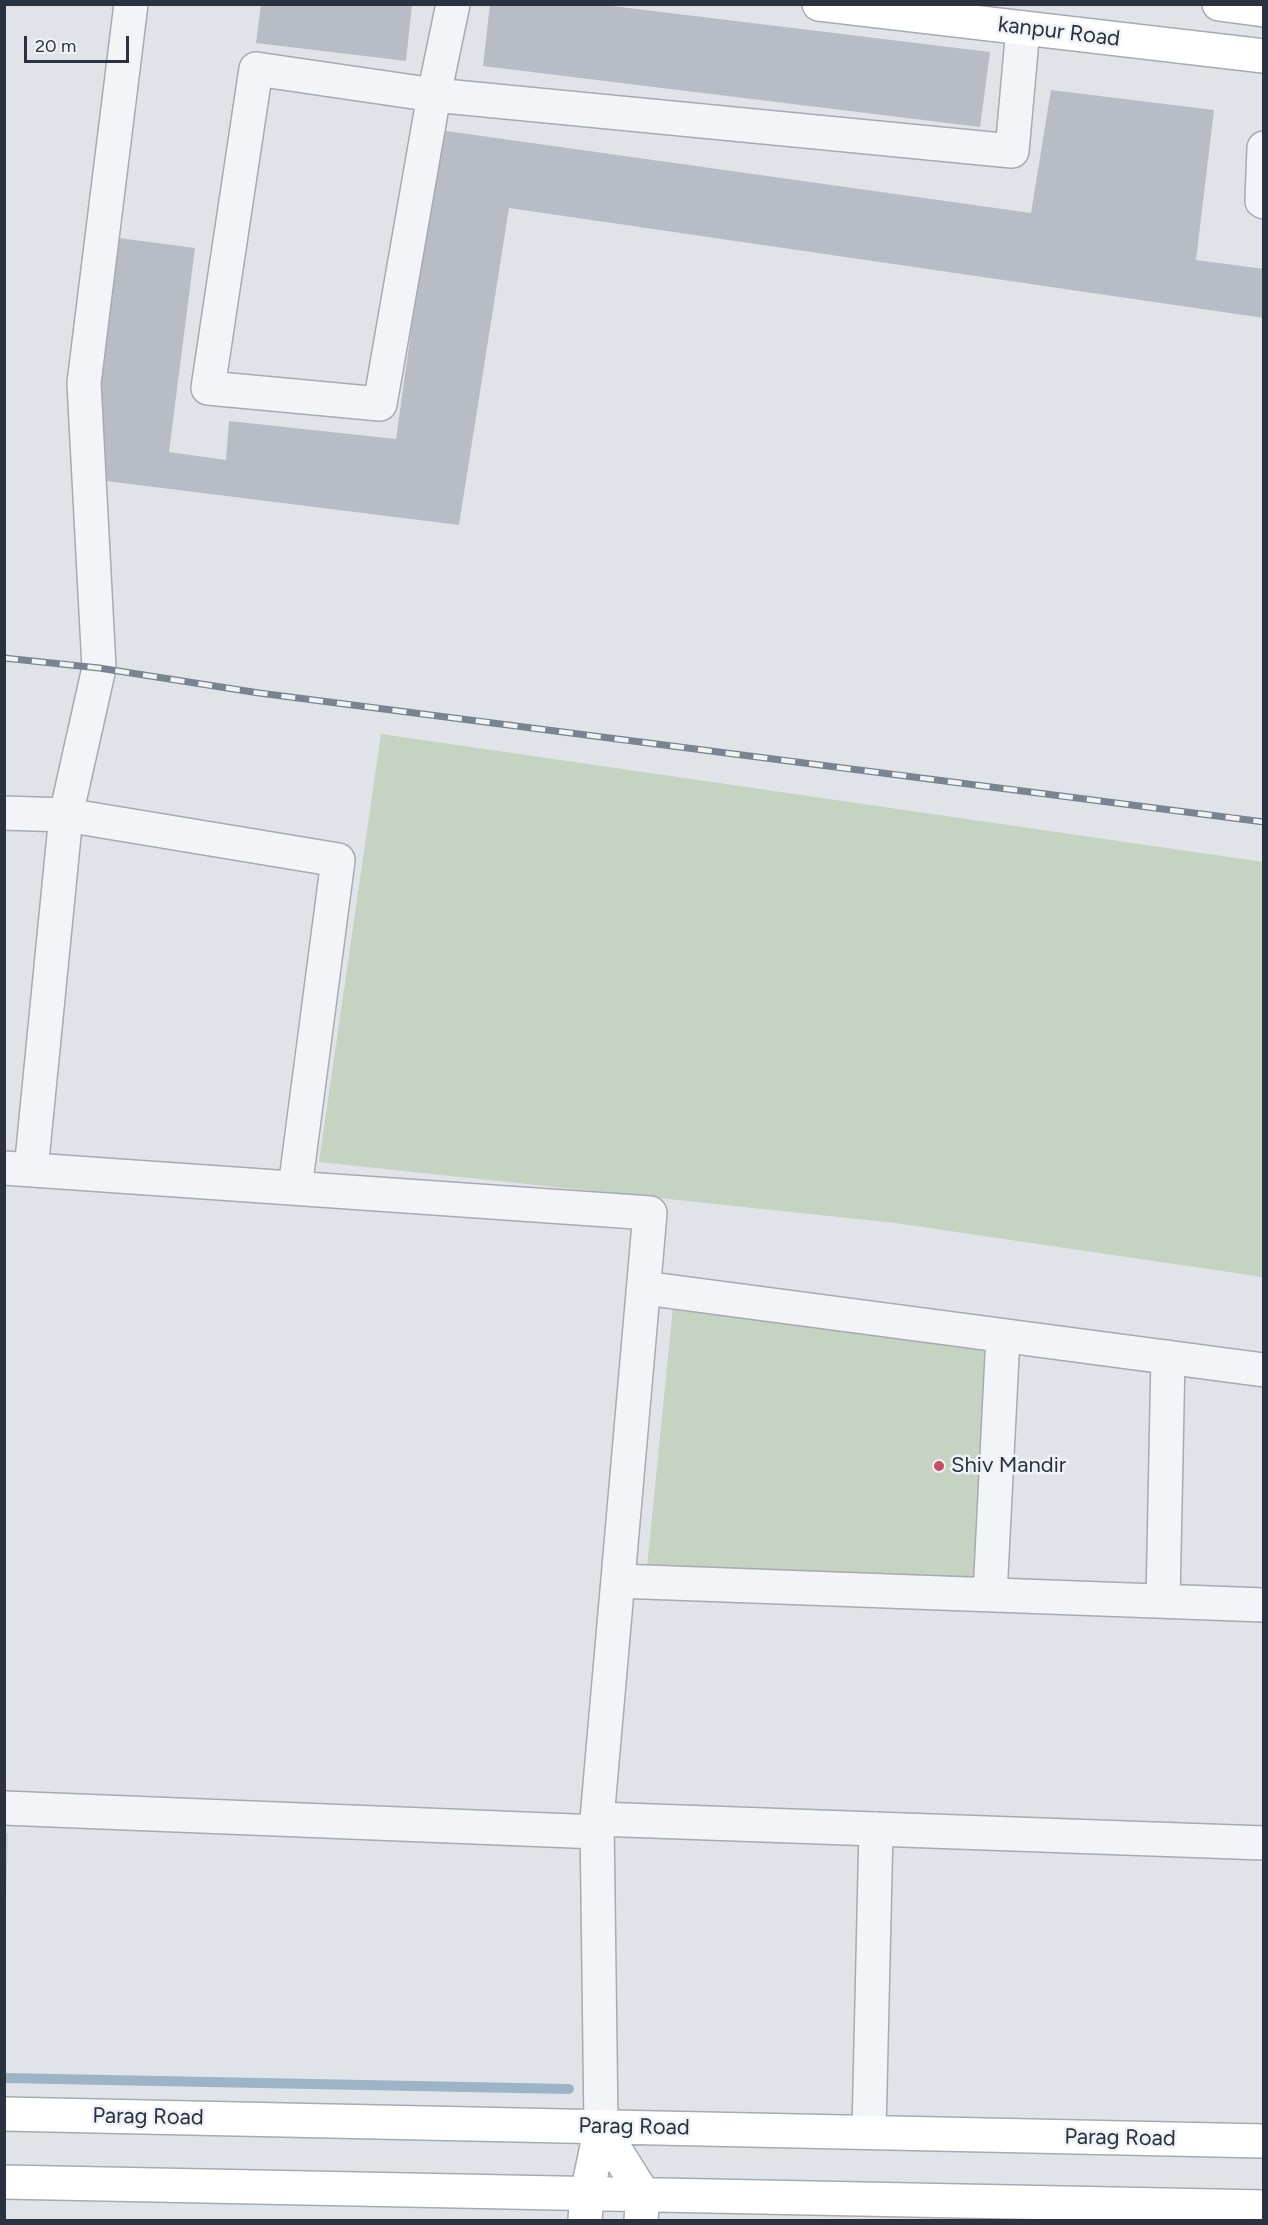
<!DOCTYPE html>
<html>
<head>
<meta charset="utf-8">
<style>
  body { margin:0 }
  #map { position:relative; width:1268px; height:2225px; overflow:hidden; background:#e0e4e8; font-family:Figtree,sans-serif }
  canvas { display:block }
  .frame { position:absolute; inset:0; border:6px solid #2a323f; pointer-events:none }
  .scale { position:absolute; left:24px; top:36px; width:105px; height:27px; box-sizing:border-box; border:3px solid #2a323f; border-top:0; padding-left:8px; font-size:18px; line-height:21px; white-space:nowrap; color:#2a323f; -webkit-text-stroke:4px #eff2f6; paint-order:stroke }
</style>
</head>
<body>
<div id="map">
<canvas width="1268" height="2225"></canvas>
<div class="frame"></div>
<div class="scale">20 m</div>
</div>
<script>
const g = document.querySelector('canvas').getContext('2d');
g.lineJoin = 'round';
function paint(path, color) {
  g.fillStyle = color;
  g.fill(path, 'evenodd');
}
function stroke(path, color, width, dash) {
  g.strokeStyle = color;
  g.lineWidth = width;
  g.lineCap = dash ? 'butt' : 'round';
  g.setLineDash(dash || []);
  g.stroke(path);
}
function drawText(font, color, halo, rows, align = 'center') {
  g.font = font + ' Figtree,sans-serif';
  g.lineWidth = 5;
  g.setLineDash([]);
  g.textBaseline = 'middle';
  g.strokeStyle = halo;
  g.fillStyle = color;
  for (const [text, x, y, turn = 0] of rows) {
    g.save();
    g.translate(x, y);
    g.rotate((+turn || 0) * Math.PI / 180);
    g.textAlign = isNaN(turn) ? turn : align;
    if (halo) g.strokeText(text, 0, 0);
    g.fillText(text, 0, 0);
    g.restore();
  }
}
const built = new Path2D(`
  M5,1833H8L5,1937L4,1833Z`);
const green = new Path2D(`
  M381,734L1263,862V1277L895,1223L319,1162Z
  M673,1307L986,1346L974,1580L647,1567Z`);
const stream = new Path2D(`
  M4,2078L569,2089`);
const building = new Path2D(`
  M261,4H412L406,61L256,43Z
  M490,4H596L990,52L980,127L483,66Z
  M1051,90L1214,110L1196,260L1264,269V318L509,208L459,525L90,479L119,238L195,248L169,452L226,460L229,421L396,439L439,130L1031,213Z`);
const street = new Path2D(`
  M453,4L434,95L380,404L208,388L256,69L434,95L1012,151L1023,28
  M1264,148L1262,201L1264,202
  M4,813L66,815L338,860L295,1188
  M4,1168L650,1213L597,1819L601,2127
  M31,1170L66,815L99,668L84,383L131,4
  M644,1288L1264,1370
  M618,1581L1264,1605
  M990,1595L1003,1336
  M1163,1601L1168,1357
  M4,1808L598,1832
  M597,1819L1264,1843
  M869,2132L876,1829`);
const secondary = new Path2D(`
  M819,4L1264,56
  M1219,4L1264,10
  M4,2114L1264,2141
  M601,2127L643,2194L641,2220
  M4,2182L1264,2207
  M585,2220L587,2194L601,2127`);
const rail = new Path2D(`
  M4,658L99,668L259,693L1264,822`);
const markers = [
  [939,1466,6,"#c74c64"]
];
const streetNames = [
  ["kanpur Road",1059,32,7],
  ["Parag Road",148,2117,1],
  ["Parag Road",634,2127,1],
  ["Parag Road",1120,2138,1]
];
const poiNames = [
  ["Shiv Mandir",951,1466]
];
paint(built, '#ced3da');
paint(green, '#c6d2c2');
stroke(stream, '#9db3c6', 10);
paint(building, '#b8bdc5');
stroke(street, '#a6abb2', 36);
stroke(secondary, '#a6abb2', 36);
stroke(street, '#f3f4f7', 33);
stroke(secondary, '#fff', 33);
stroke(rail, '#7a8491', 7);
stroke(rail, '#eff2f6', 4.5, [14]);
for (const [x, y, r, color] of markers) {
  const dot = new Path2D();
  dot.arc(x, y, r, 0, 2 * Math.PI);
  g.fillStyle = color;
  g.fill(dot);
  stroke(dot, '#eff2f6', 2);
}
drawText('22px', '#2a323f', '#eff2f6', streetNames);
drawText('22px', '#2a323f', '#eff2f6', poiNames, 'left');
</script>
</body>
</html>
